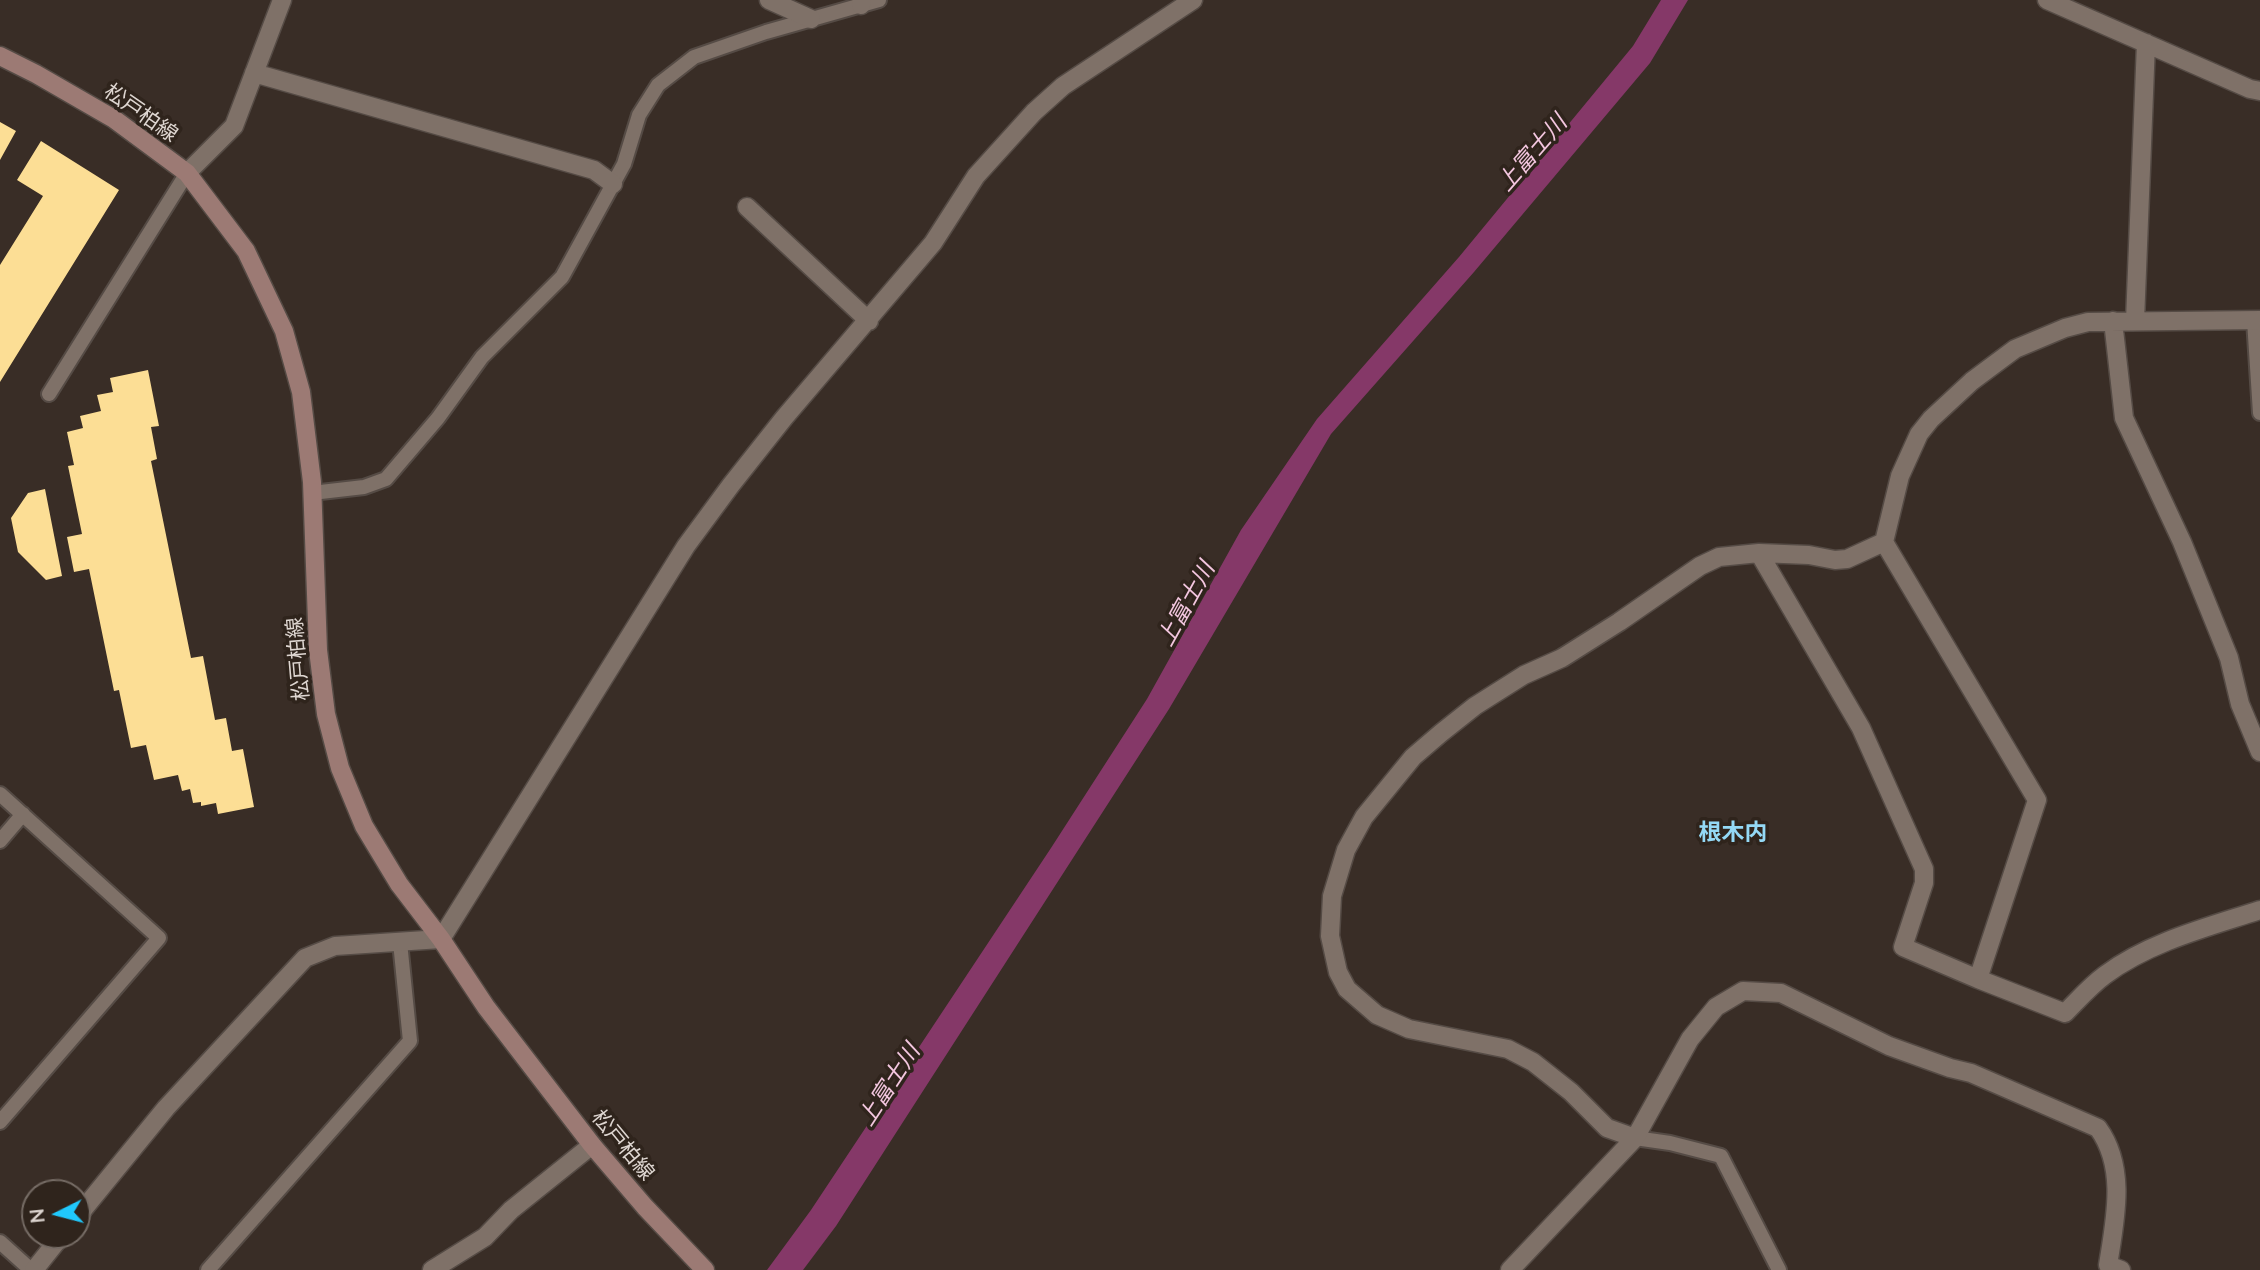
<!DOCTYPE html>
<html>
<head>
<meta charset="utf-8">
<style>
  body { margin:0 }
  #map { position:relative; width:2260px; height:1270px; overflow:hidden; background:#392d26; font-family:Lato,sans-serif }
  canvas { display:block }
  .north { position:absolute; left:21px; top:1179px; width:70px; height:70px; box-sizing:border-box; background:#2f241c; border:2px solid #756b64; border-radius:50%; rotate:264deg; font-size:19px; font-weight:700; line-height:28px; text-align:center; color:#ded6d1 }
  .north::after { content:''; display:block; margin:auto; width:24px; height:32px; background:#20c9fd; clip-path:polygon(50% 0,100% 100%,50% 72%,0 100%) }
</style>
</head>
<body>
<div id="map">
<canvas width="2260" height="1270"></canvas>
<div class="north">N</div>
</div>
<script>
const g = document.querySelector('canvas').getContext('2d');
g.lineJoin = 'round';
function paint(path, color) {
  g.fillStyle = color;
  g.fill(path, 'evenodd');
}
function stroke(path, color, width, dash) {
  g.strokeStyle = color;
  g.lineWidth = width;
  g.lineCap = dash ? 'butt' : 'round';
  g.setLineDash(dash || []);
  g.stroke(path);
}
function drawText(font, color, halo, rows, align = 'center') {
  g.font = font + ' Lato,"Noto Sans JP",sans-serif';
  g.lineWidth = 7;
  g.setLineDash([]);
  g.textBaseline = 'middle';
  g.strokeStyle = halo;
  g.fillStyle = color;
  for (const [text, x, y, turn = 0] of rows) {
    g.save();
    g.translate(x, y);
    g.rotate((+turn || 0) * Math.PI / 180);
    g.textAlign = isNaN(turn) ? turn : align;
    if (halo) g.strokeText(text, 0, 0);
    g.fillText(text, 0, 0);
    g.restore();
  }
}
const water = new Path2D(`
  M1661,0H1688L1650,63L1474,272L1331,434L1169,709L836,1226L803,1270H767L811,1210L1051,848L1147,699L1241,530L1317,419L1459,257L1633,46Z`);
const building = new Path2D(`
  M0,122L16,131L0,160Z
  M41,141L119,190L0,382V265L43,196L17,180Z
  M148,370L159,426L151,427L157,459L151,461L191,658L203,656L215,720L226,718L232,751L243,749L254,807L218,814L216,803L201,806V802L193,803L190,789L182,791L178,775L154,780L146,745L131,748L119,690L114,691L89,569L74,572L67,537L82,534L68,466L74,465L67,432L83,428L80,416L101,411L97,395L113,392L110,378Z
  M45,489L62,576L46,580L18,552L11,518L28,493Z`);
const lane = new Path2D(`
  M2254,320L2260,413
  M49,394L187,173
  M312,493L364,487L386,479L438,418L482,357L562,277L624,164L639,115L658,85L694,57L766,32L879,0
  M0,794L159,938L0,1122
  M0,841L23,814
  M1635,1138L1670,1143L1721,1156L1779,1270
  M0,1242L31,1270
  M208,1270L410,1041L400,942`);
const street = new Path2D(`
  M769,0L811,19
  M2047,0L2250,89L2260,91
  M861,5L862,0
  M254,73L594,170L613,184
  M187,173L234,126L282,0
  M747,207L869,321
  M2113,321L2124,418L2182,542L2229,658L2240,704L2260,752
  M2135,321L2146,43
  M1884,542L2037,800L1978,979
  M1759,553L1861,728L1924,869V883L1903,947L1978,979L2065,1013C2078,1000 2090,986 2105,975C2149,942 2208,927 2260,910
  M1635,1138L1607,1128L1571,1092L1533,1062L1508,1049L1409,1029L1377,1015L1347,989L1338,972L1330,936L1332,896L1346,850L1364,817L1413,757L1441,733L1475,706L1524,675L1562,658L1619,622L1700,566L1719,557L1759,553L1809,555L1835,560L1847,559L1884,542L1900,476L1919,434L1931,419L1972,381L2015,349L2065,328L2088,322L2260,320
  M77,1217L166,1108L305,958L335,946L441,939L686,546L731,485L784,418L933,243L976,176L1034,112L1063,86L1193,0
  M34,1270L62,1235
  M432,1270L485,1237L511,1210L592,1145
  M1510,1270L1635,1138L1690,1039L1716,1007L1743,991L1781,993L1889,1046L1950,1068L1971,1073L2098,1128C2127,1168 2115,1220 2108,1265L2121,1270`);
const secondary = new Path2D(`
  M0,56L36,74L114,119L187,173L246,251L284,331L301,392L312,482L318,650L326,714L340,768L364,826L399,884L441,939L486,1007L592,1145L645,1207L705,1270`);
const streetNames = [
  ["松戸柏線",141,113,35],
  ["松戸柏線",298,659,-95],
  ["松戸柏線",623,1145,50]
];
const waterNames = [
  ["上富士川",1532,153,-49],
  ["上富士川",1186,604,-61],
  ["上富士川",889,1085,-57]
];
const neighbourhoodNames = [
  ["根木内",1733,833]
];
paint(water, '#853868');
paint(building, '#fcde95');
stroke(lane, '#554b45', 18);
stroke(street, '#554b45', 21);
stroke(secondary, '#554b45', 21);
stroke(lane, '#7f7168', 14);
stroke(street, '#7f7168', 18);
stroke(secondary, '#9c7a74', 18);
drawText('21px', '#ded6d1', '#2f241c', streetNames);
drawText('italic 23px', '#f4c7e0', '#2f241c', waterNames);
drawText('bold 23px', '#94d9f6', '#2f241c', neighbourhoodNames);
</script>
</body>
</html>
